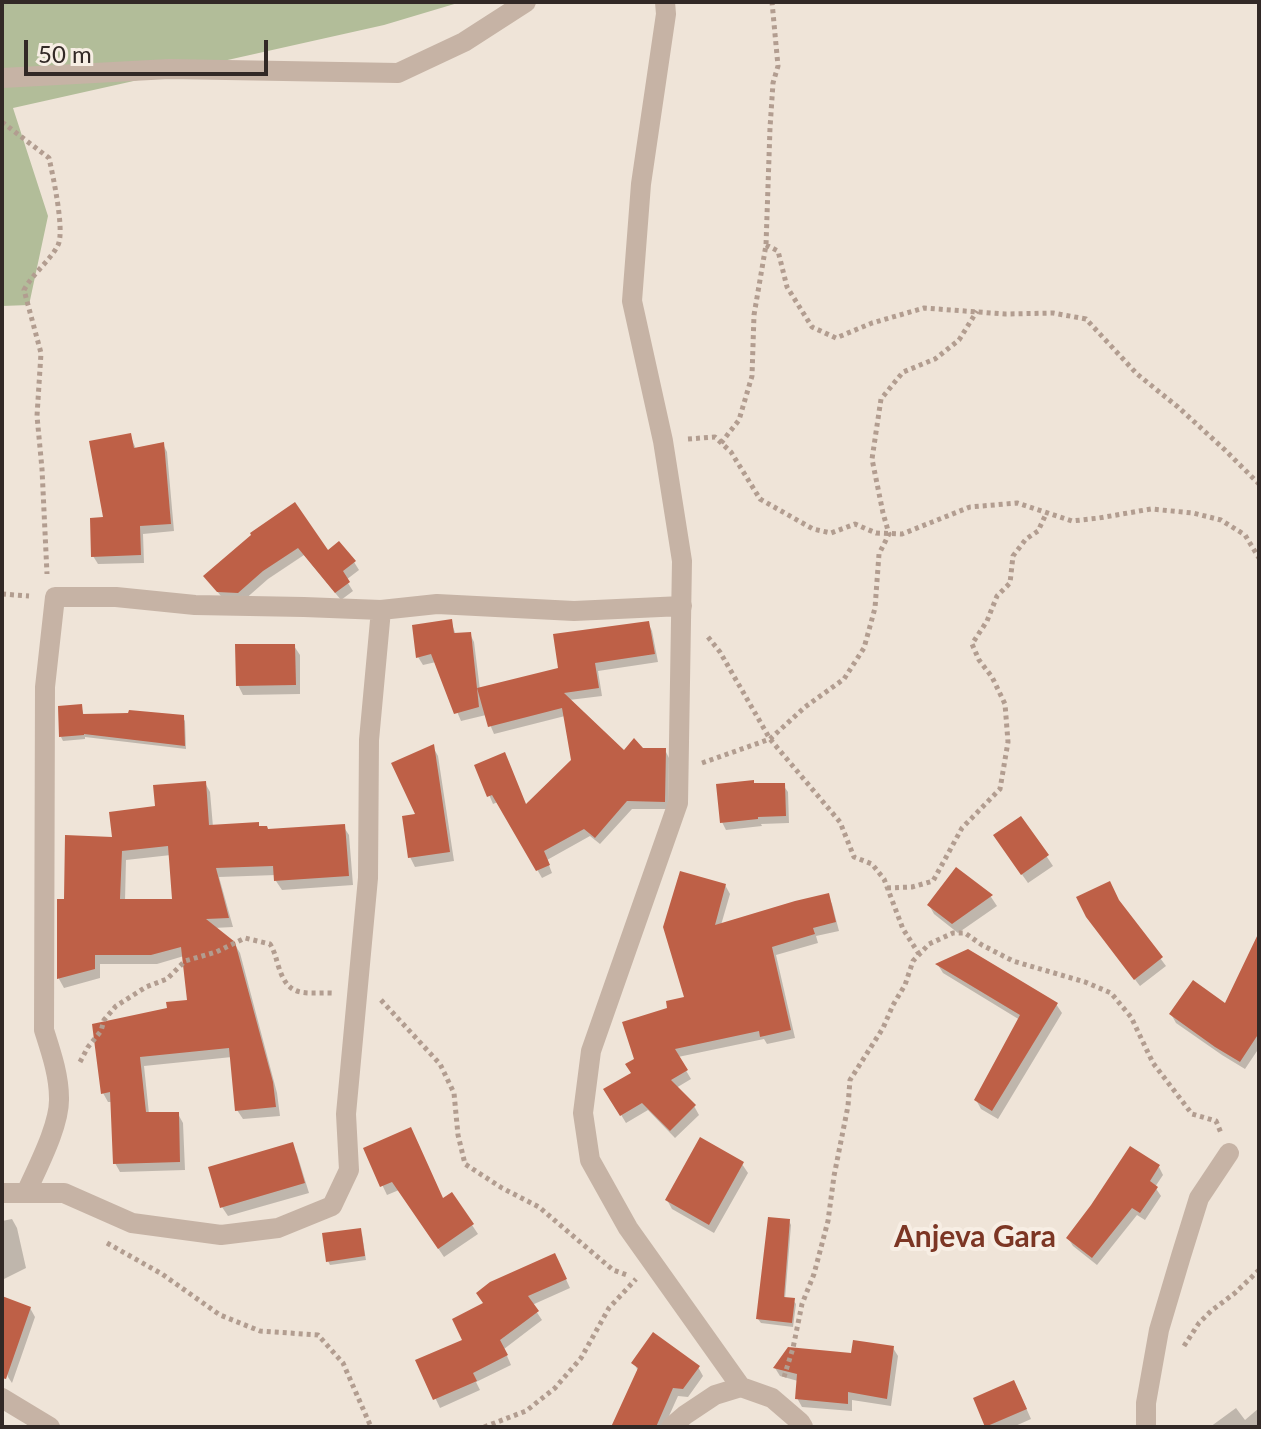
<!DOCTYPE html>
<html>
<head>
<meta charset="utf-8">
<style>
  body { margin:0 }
  #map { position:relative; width:1261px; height:1429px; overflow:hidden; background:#efe4d8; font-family:Lato,sans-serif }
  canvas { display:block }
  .frame { position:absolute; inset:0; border:4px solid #322926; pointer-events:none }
  .scale { position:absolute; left:24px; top:40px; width:244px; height:36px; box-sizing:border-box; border:4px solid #322926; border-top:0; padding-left:10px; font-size:24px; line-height:28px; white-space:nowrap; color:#322926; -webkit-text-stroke:6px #f7eee4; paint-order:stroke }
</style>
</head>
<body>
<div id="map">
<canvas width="1261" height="1429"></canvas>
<div class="frame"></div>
<div class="scale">50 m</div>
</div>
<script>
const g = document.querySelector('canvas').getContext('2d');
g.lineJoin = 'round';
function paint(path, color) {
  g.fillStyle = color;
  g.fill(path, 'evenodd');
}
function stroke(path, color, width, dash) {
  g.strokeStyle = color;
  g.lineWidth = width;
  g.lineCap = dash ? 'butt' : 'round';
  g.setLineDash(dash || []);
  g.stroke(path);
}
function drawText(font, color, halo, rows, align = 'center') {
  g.font = font + ' Lato,sans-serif';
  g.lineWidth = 8;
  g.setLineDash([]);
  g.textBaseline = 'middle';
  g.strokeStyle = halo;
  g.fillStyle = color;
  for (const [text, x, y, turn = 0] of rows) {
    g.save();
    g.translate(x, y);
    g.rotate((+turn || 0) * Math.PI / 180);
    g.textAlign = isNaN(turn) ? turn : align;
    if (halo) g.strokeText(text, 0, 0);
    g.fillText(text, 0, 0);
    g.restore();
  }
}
const green = new Path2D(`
  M2,2H461L384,25L13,108L48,216L29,305L2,306Z`);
const shadow = new Path2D(`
  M130,435L136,449L163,444L167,452L174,531L143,534L144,563L98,564L93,556Z
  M254,536L328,553L354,562L359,570L346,580L353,591L341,600L304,555L268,579L243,601L224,600L206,577Z
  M451,622L456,635L470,634L474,642L480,690L561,669L648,623L652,631L658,662L598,671L602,696L569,700L624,752L643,750H665L669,758L668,809H632L600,844L590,836L547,860L552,873L542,878L498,802L493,804L477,766L526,806L573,761L565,716L494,734L486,715L461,721L436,662L423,665L418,657Z
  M294,646L300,655V694L243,695L238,685Z
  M81,706L84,716L182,717L185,721L186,749L85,737V739L63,741L61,737Z
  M433,747L438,756L454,861L415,867L410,857Z
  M205,783L210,792L213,827L260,828L268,831L343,826L349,835L353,885L282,890L276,881V875L219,877L233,927L214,928L234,943L240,953L277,1093L280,1116L243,1119L237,1110L232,1057L144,1066L149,1114H178L183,1123L185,1170L120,1172L115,1163L113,1102H108L103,1093L169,1010L189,1002L184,956L157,964H100V978L64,988L59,979V901H66L114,839L158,808ZM171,855L174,901H125L126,860Z
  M754,785H783L788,792L789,823L761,824L762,826L726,830L722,822Z
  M1021,818L1053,866L1028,883L1001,845Z
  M956,870L991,897L997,906L958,933L934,914L929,905Z
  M725,885L730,894L721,925L828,896L832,904L839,931L816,936L818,943L776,955L795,1038L767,1044L764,1039L678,1057L691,1079L676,1088L694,1106L699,1115L675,1138L648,1110L626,1123L606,1090L633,1073L636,1060L669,1009L687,999Z
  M1120,904L1166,966L1140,986L1093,925Z
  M938,965L1056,1004L1062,1013L998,1119L981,1109L976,1100L1020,1020L943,973Z
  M1259,993V1048L1245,1069L1222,1055L1176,1023L1171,1014L1226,1006Z
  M292,1145L297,1154L309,1193L228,1216L222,1207Z
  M365,1149L443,1201L452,1195L478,1234L444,1257L399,1190L387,1195Z
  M742,1164L748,1173L714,1233L672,1209L667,1200Z
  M1159,1167L1163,1175L1155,1187L1161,1196L1145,1220L1137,1215L1097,1265L1073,1246L1068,1238Z
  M12,1219L17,1228L26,1268L2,1280V1221Z
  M789,1221L791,1225L785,1299L793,1300L796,1304L793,1327L761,1323L758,1319Z
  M362,1234L366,1260L330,1265L328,1261Z
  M559,1264L570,1288L532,1305L542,1320L504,1349L511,1365L476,1382L480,1390L440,1408L418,1361L465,1341L485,1304Z
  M2,1299L30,1308L35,1317L12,1383L8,1377L2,1348Z
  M893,1348L898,1356L891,1406L852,1400V1411L802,1407L797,1398L798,1381L780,1376L775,1368Z
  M634,1363L698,1367L703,1376L688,1397L678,1396L664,1427H618L638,1371Z
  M1019,1392L1031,1419L1013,1427H988L975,1399Z
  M1236,1408L1245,1420L1259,1408V1427H1210Z`);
const building = new Path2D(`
  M131,433L134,448L164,442L171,524L140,526L141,555L91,557L90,518L103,517L89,441Z
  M295,502L328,550L339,541L356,561L343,571L350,582L335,593L298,548L263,571L238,593L217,592L203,576L251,535L250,533Z
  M452,619L454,633L471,632L479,707L454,714L431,654L416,658L412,625Z
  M649,621L655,654L595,663L599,688L564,693L624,750L634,738L643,748H666L665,802L627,801L595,838L584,829L544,851L550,865L536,871L492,795L487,797L474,765L505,752L526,804L571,760L562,708L488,727L477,688L558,668L553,634Z
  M235,644H295L296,685L236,686Z
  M82,704L83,714L128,713L129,710L184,715L185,746L84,734V735L59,737L58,706Z
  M434,744L450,852L408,858L402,816L415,814L391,763Z
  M754,780V783H785L786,816L758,817V819L720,823L716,784Z
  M206,781L209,825L259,822V826H267L268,829L345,824L349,876L274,881L273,866L216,868L229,918L206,919L235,942L273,1082L276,1107L235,1111L229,1048L140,1057L146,1112H179L180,1162L113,1164L110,1092L101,1094L92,1024L167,1008L166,1002L187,1000L181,947L151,955H95V969L57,979V899H64L65,835L112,837L109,812L155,806L153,785ZM168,846L172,899H120L122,851Z
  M1021,816L1049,855L1021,875L993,835Z
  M956,867L993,895L952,924L927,905Z
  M680,871L726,884L715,925L795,901L829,893L836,922L813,928L815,934L772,947L791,1030L760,1037L759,1031L675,1049L688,1070L671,1080L696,1105L670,1131L642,1103L620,1116L603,1089L631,1073L625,1064L634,1059L622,1022L667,1008L666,1001L684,997L663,927Z
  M1110,881L1119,900L1163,957L1134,980L1086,917L1076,897Z
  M1259,932V1033L1240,1062L1215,1047L1169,1014L1193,980L1225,1003Z
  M968,949L1058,1003L992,1111L974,1100L1020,1015L935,964Z
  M411,1127L443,1198L452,1192L474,1224L438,1249L392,1182L380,1187L363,1148Z
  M700,1137L744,1162L709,1225L665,1200Z
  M293,1142L305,1183L220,1208L208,1167Z
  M1130,1146L1160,1165L1150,1181L1158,1187L1140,1213L1132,1208L1092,1258L1066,1238L1091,1205Z
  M768,1217L790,1219L784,1297L795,1298L792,1323L756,1319Z
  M361,1228L365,1256L326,1262L322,1233Z
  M555,1253L567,1279L528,1296L539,1311L500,1340L508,1355L473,1373L477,1381L433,1400L415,1360L462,1340L452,1319L483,1303L476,1293L490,1282Z
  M2,1296L31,1307L6,1379L2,1378Z
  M653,1332L700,1366L683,1389L673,1388L656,1427H611L638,1368L631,1363Z
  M853,1340L894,1346L887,1399L848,1392V1404L795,1399L797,1374L773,1368L788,1347L851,1353Z
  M1014,1380L1027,1409L985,1427L973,1398Z`);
const path = new Path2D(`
  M2,122L49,158C53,176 65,231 58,245C50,261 33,273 24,290L41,353L37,416L42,469L47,574
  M766,245L778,251L787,287L812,327L836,338L872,323L924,308L1005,314L1053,313L1086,319L1137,374L1178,407L1225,450L1259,484
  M688,439L715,437L731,452L760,499L813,529L831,533L855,524L876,533L902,534L970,507L1017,503L1072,521L1099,518L1151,509L1193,513L1221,520L1245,535L1259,558
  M721,443L739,420L752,376L754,315L766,245L770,128L773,83L778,66L772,2
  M2,594L29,596
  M708,637L720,652L770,739L840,822L854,857L872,864L884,879L903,929L919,954
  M702,763L770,739L805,707L844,679L864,648L875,608L879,554L889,534L883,513L872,459L881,399L903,372L935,359L959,340L977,311
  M887,888L912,887L933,881L962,828L1000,789L1008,742L1005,704L992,677L979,660L972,644L987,621L997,596L1010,583L1013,556L1026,539L1038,531L1046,514
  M381,1000L440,1064L454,1093L458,1135L465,1164L502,1188L539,1207L613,1270L627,1275
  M80,1062L88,1047L101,1031L104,1020L116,1006L146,987L167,979L185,961L216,952L245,938L270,944C275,952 276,959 279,968C289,999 305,992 332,993
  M107,1243L162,1274L220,1315L260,1331L318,1335L343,1363L371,1427
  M1184,1346L1199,1323L1211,1311L1235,1293L1259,1270
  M784,1377L793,1348L802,1304L814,1274L828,1221L834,1176L848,1106L850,1080L883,1028L893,1005L905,985L913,961L929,944L953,933H965L982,945L1013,961L1085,982L1111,993L1131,1017L1153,1063L1192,1114L1216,1121L1221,1133
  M484,1427L526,1411L555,1388L581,1358L609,1308L636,1279`);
const minor = new Path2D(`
  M665,2L666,14L641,184L632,301L663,441L682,561L678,803L591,1051L583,1113L590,1160L628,1228L741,1387
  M2,78L169,69L398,73L464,42L526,2
  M2,1193H64L132,1223L221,1235L278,1228L332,1206L349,1170L346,1114L368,878L369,740L381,610
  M26,1193C37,1168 60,1125 59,1098C59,1075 51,1052 44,1030L45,687L55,597H116L195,605L304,607L381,610L437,604L574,611L682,606
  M2,1398L50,1427
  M671,1427L685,1415L715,1395L741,1387L772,1398L800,1422L803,1427
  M1146,1427V1403L1159,1330L1181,1256L1199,1198L1229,1153`);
const quarterNames = [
  ["Anjeva Gara",975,1237]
];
paint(green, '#b2bd99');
paint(shadow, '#0003');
paint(building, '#be6047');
stroke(path, '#b29d90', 5, [4, 4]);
stroke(minor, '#c6b3a5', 20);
drawText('bold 30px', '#7c3624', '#f7eee4', quarterNames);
</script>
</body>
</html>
